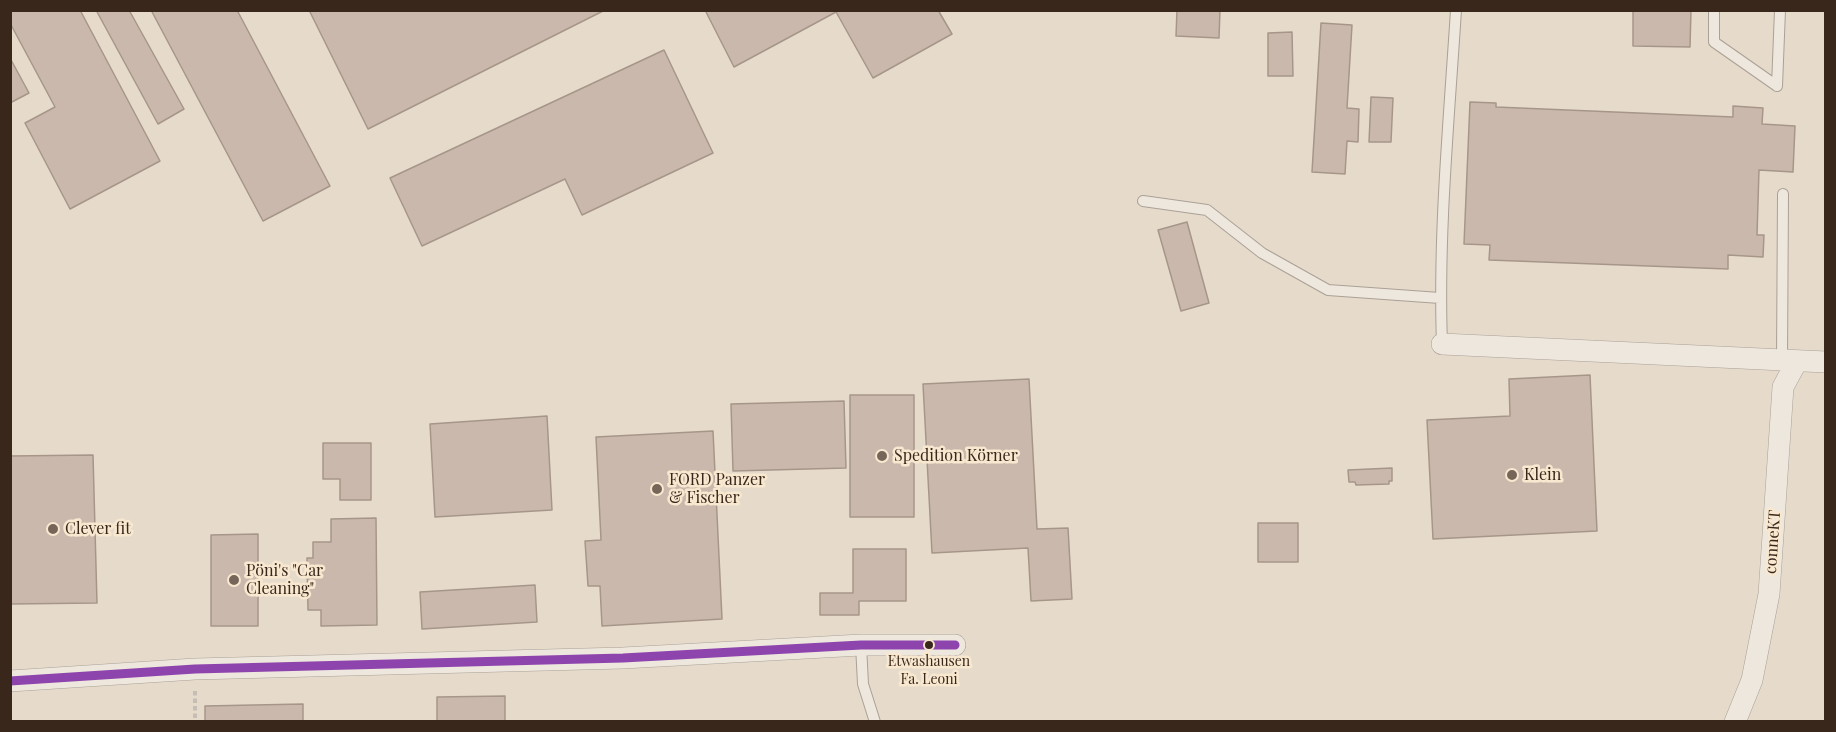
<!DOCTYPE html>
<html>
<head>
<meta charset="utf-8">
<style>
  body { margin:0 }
  #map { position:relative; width:1836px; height:732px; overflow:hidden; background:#e6dbcb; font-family:"Playfair Display",serif }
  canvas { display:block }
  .frame { position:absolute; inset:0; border:12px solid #3a271c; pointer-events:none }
</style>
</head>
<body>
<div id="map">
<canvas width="1836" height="732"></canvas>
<div class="frame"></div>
</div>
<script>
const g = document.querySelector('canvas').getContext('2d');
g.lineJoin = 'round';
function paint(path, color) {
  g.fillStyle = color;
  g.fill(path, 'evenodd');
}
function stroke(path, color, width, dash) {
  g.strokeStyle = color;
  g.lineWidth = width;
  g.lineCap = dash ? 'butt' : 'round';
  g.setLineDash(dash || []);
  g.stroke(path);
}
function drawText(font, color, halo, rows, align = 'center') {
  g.font = font + ' "Playfair Display",serif';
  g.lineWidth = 5;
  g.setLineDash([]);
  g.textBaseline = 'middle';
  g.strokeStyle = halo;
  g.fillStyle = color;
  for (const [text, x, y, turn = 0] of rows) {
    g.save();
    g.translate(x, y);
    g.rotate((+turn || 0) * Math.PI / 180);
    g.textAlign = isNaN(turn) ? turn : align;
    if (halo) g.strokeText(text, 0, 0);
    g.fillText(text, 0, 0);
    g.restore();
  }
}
const building = new Path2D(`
  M10,10H80L160,161L70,209L25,123L55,107L10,23Z
  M96,10H129L184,109L158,124Z
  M151,10H237L330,186L263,221Z
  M309,10H605L368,129Z
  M705,10H835L836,12L734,67Z
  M835,10H938L952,34L873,78Z
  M1177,10H1220L1219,38L1176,36Z
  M1633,10H1691L1690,47L1633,46Z
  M1321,23L1352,25L1347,108L1359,109L1358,142L1347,141L1345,174L1312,172Z
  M1292,32L1293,76H1268V33Z
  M664,50L713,153L582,215L565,179L422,246L390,178Z
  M10,58L29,93L10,103Z
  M1371,97L1393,98L1391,142H1369Z
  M1470,102L1496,103V107L1733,117V106L1763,108L1762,124L1795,126L1793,172L1759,170L1757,235H1764L1763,257L1728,255V269L1489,260L1490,245L1464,244Z
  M1187,222L1209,303L1181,311L1158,230Z
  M1590,375L1597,531L1433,539L1427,420L1510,416L1509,379Z
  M1029,379L1037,529L1068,528L1072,599L1031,601L1028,548L932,553L923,384Z
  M850,395H914V517H850Z
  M844,401L846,468L733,471L731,404Z
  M547,416L552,510L435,517L430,424Z
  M713,431L722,619L602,626L600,586H588L585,541L601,540L596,437Z
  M323,443H371V500H340V479H323Z
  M93,455L97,603L10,604V456Z
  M1392,468V481H1389V484L1356,485L1355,482H1349L1348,470Z
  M376,518L377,625L321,626V610H308L307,558H313V542H331V519Z
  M1258,523H1298V562H1258Z
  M258,534V626H211V535Z
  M853,549H906V601H859V615H820V593H853Z
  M535,585L537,622L422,629L420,592Z
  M505,696V722H437V697Z
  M303,704V722H205V706Z`);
const path = new Path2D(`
  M195,691V722`);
const lane = new Path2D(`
  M1714,10V42L1777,86
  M1777,86L1780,10
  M1143,201L1207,210L1262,253L1328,290L1440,298
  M1442,344C1438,233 1449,121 1456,10
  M1782,360L1783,194
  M861,645L863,684L875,722`);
const street = new Path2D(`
  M1442,344L1826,362
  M10,681L195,669L623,658L861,645H955
  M1735,722L1752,680L1769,594L1783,387L1797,361`);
const bus1 = new Path2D(`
  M10,681L195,669L623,658L861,645H955`);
const markers = [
  [882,456,6,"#766659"],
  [1512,475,6,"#766659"],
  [657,489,6,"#766659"],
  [53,529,6,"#766659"],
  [234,580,6,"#766659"],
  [929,645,5,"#3a271c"]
];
const busNames = [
  ["Etwashausen",929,662],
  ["Fa. Leoni",929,680]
];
const poiNames = [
  ["Spedition Körner",894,456],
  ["Klein",1524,475],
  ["FORD Panzer",669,480],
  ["& Fischer",669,498],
  ["Clever fit",65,529],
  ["Pöni's \"Car",246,571],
  ["Cleaning\"",246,589]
];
const streetNames = [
  ["conneKT",1773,542,-86]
];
paint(building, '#cab8ac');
stroke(building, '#a6968a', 1.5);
stroke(lane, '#aba095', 12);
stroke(street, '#aba095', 22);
stroke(path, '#c6beb5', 4, [4.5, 3]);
stroke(lane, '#ede7de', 10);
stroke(street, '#ede7de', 21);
stroke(bus1, '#8e44ad', 9);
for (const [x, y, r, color] of markers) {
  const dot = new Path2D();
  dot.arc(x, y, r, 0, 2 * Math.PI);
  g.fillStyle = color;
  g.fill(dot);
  stroke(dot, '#f8e8d0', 2);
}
drawText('14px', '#3a271c', '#f8e8d0', busNames);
drawText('16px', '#3a271c', '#f8e8d0', poiNames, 'left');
drawText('16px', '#3a271c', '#f8e8d0', streetNames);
</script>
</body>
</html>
